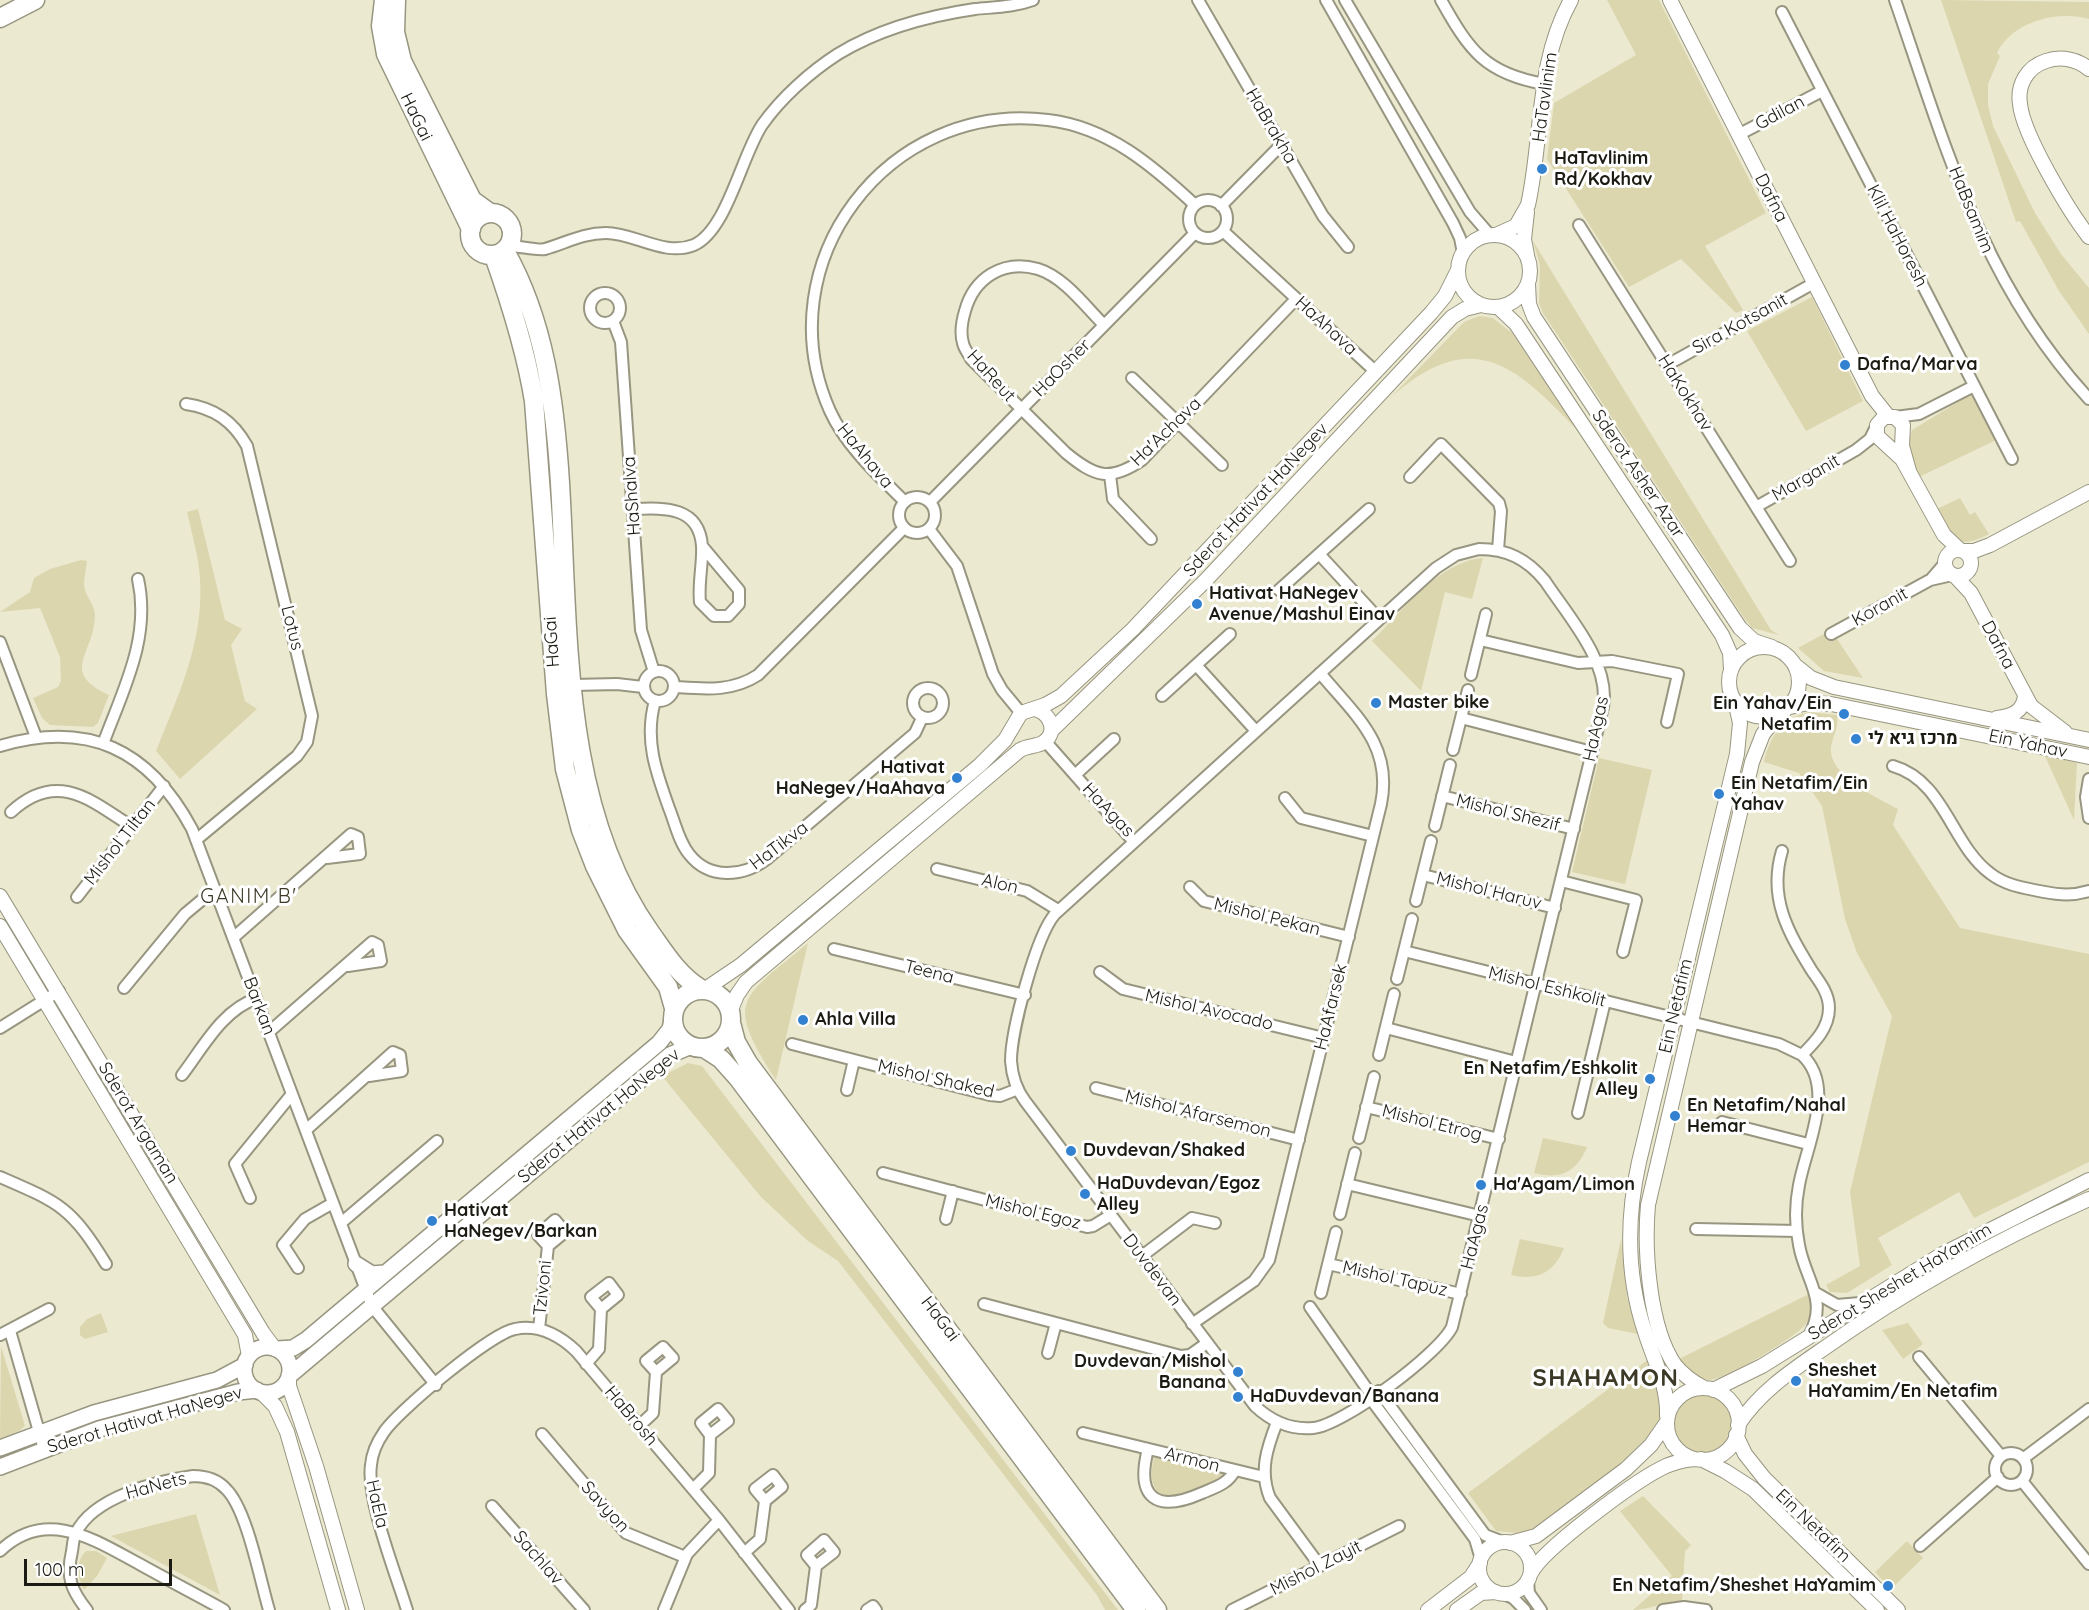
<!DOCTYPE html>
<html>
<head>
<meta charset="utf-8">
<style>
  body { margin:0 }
  #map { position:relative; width:2089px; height:1610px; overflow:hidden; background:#ece9d1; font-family:Quicksand,sans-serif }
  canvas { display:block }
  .scale { position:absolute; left:24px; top:1559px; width:148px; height:27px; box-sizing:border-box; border:3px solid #1c1b13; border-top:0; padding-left:8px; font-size:18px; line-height:21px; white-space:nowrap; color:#1c1b13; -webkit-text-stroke:4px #fff; paint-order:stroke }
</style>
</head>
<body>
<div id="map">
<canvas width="2089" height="1610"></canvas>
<div class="scale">100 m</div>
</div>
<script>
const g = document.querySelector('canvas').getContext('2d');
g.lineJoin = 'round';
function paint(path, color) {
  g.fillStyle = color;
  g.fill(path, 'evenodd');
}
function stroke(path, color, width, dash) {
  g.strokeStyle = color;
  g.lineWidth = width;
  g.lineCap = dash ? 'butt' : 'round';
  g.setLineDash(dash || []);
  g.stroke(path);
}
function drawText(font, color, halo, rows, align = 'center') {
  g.font = font + ' Quicksand,Heebo,sans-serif';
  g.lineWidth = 6;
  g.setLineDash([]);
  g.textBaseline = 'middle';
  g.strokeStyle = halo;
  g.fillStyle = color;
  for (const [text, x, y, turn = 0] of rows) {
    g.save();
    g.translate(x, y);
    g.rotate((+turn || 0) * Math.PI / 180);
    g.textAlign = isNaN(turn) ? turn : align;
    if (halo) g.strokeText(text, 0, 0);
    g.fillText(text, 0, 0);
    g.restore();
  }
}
const green = new Path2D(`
  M1607,0H1659L1766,213L1705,246L1743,310L1736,313L1681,259L1629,287L1547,159L1554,103L1636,55Z
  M1941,0L2089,2V19C2057,10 2012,22 1997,53L2000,56L1988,84V105L1993,126L2035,213L2061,254L2089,288V334L2059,291L2020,221L2016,222Z
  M1533,241L1771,630L1779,635L1752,628L1744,618L1543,313L1539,303L1540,265Z
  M1812,297L1863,401L1806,431L1747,331Z
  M1479,316L1493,318L1512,333L1579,432C1514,363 1471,325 1389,399L1464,322Z
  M1971,394L1996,440L1919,477L1908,447L1912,430Z
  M1960,498L1970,515L1975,512L1989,534C1954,552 1953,537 1937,509Z
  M198,509L225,620L242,629L231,645L245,701L257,709L180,779L156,751C181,689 209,630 198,561C195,545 191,529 187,512Z
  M1483,558L1472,599L1445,592L1421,691L1372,641C1401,612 1441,560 1483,558Z
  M81,560L87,561C86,569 84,578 84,585C85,596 95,604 95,616C94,654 59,672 109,695L98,723L93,727L50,725L42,718L33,698L58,687L61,681L60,657L40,608L0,612L30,592L34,578L50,569Z
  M1831,630L1863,678L1824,671L1798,648Z
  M1809,712L1837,715C1839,728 1833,735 1831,747C1828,776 1878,798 1898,809L1893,825L1960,928L2089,954V1162L1974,1218L1959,1192L1878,1238L1892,1265L1847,1293L1830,1292L1826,1285L1860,1266L1850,1192L1892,1016L1857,953L1845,919L1822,806L1799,773L1764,762C1770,736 1782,718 1809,712Z
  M2044,754L2077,763L2074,820Z
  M1599,758L1652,770L1625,884L1572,872Z
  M808,943L776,1080C724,999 740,1000 808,943Z
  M688,1063L702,1066L1118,1610H1105L1097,1595L838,1261L808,1241L761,1197L662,1076Z
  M1543,1138L1587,1147C1577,1172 1560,1180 1534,1173Z
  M1520,1239L1564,1248C1554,1273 1537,1281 1511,1275Z
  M1621,1239L1627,1297L1638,1334L1608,1328L1603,1323Z
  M1809,1294C1811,1306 1813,1315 1805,1325C1796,1337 1722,1382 1708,1380C1694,1379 1687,1369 1677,1360Z
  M101,1313L108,1332L85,1339L80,1335V1327L87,1319Z
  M1908,1323L1923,1344L1903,1359L1882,1330Z
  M1,1346L25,1426L19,1431L0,1439Z
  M1649,1359C1657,1376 1664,1398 1661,1417C1657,1448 1555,1513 1527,1534L1496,1531L1468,1493Z
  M1673 1424a30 30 0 1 1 60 0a30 30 0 1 1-60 0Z
  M1154,1457L1224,1473C1217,1488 1175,1498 1161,1495C1149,1484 1151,1472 1154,1457Z
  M1643,1496L1691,1545L1685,1551L1682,1601C1664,1601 1650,1610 1633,1610L1672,1576L1620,1511Z
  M196,1514L220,1595L111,1536Z
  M1907,1541L1923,1558L1891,1589L1875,1572Z
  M86,1551H96L107,1558L97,1576L84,1590C77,1576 75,1563 86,1551Z`);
const minor = new Path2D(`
  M1198,0L1323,216L1348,247
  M1326,0L1453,223L1460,238L1463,253
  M1345,0L1470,212L1490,235
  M1441,0C1469,50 1485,74 1545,84
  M1895,0C1945,145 1982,283 2089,399
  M1782,12L2012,459
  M1738,135L1822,91
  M1189 219a19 19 0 1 1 38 0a19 19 0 1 1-38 0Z
  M1221,206L1281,145
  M1579,225L1790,561
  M1223,231L1376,372
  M510,246C519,246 539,251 545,249C566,243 583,233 606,233C635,233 664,257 694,245C727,230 741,157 762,125C781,98 810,72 838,54C879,29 927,16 975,9C995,7 1014,7 1033,0
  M590 308a15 15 0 1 1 30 0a15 15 0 1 1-30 0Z
  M613,321L621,342L641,630L654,672
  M1104,325C1085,306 1064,277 1038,269C1003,259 974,278 965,311C962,321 960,333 963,343C964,349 969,354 971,359L1066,453C1095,477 1110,482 1142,460L1296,299
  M1667,365L1814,283
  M1132,378L1222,465
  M186,404C214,408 233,421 247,446L312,716L307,742L297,756L196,840
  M1895,417L1919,414L1974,386
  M1110,475L1113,499L1151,539
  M1410,477L1441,444L1499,503L1501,511L1498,550
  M899 515a18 18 0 1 1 36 0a18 18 0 1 1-36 0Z
  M905,502C878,475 846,446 830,411C764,263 888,100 1048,120C1108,127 1153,166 1195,205
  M930,502L1195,233
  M1756,507L1856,450L1870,439L1876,427
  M633,509C662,508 699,505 702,546C703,564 698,583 700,602L714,616H728L739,604V590L702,546
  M929,529L957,566L993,674L1002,690L1021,713
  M1479,549C1507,549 1527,559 1545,581C1568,616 1611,663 1603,707L1452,1327C1439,1354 1342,1426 1313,1428C1290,1430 1271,1421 1255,1406L1025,1101C1016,1089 1012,1076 1011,1061C1011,1031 1036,936 1055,914L1436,568L1456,555Z
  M1319,554L1379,619
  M1932,578L1945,563
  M1279,590L1369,509
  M1831,634L1930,580L1952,575
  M1480,640L1578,663L1612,661L1678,674L1667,722
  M0,642L36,737
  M1196,665L1256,731
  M644 686a15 15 0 1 1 30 0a15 15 0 1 1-30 0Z
  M1471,675L1486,614
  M573,685L617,684L643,687
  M675,687C705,689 732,692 758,675L904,528
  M913 703a15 15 0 1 1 30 0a15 15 0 1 1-30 0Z
  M1162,696L1230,634
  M655,701C644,739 656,772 669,808C675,823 679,842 689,854C709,880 743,877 767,859L915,733L922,718
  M1461,718L1592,752
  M1045,741L1134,842
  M103,744C123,690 151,638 138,579
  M0,746C88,720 149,749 192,829L372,1306L436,1385
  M1453,750L1468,690
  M1893,766C1945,781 1951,845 1991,874C2004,884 2019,887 2034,890C2053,894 2070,897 2089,891
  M1075,775L1114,739
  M2089,779L2086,797L2089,818
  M1442,796L1574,829
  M1285,798L1301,818L1373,836
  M11,812C56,770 90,799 132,827
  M1435,826L1450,765
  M1782,851C1768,898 1788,932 1812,971C1820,982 1829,994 1829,1008C1829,1028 1815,1042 1802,1055C1837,1087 1806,1146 1799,1185C1795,1205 1795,1225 1799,1245C1805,1280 1829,1299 1809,1336
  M937,869L1027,891L1058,910
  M1423,875L1555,908
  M1561,881L1636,900L1623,952
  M1190,887L1204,901L1349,937
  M77,897L164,786
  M1416,901L1431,841
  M233,938L351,834L358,837L360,854L327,858
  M834,949L1025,995
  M1404,951L1779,1044L1802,1055
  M1100,972L1123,989L1324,1038
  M1397,979L1412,919
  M124,988L185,914L215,889
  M0,1028L59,991
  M1386,1028L1516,1062
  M269,1032L372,942L378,945L381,961L348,966
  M792,1044L990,1095L1000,1096L1018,1089
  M1379,1055L1394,994
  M182,1075C202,1049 223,1009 256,999
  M1096,1088L1299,1140
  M847,1090L854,1060
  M1366,1107L1499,1139
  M1578,1113L1605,1001
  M1722,1122L1808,1144
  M306,1130L393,1052L400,1055L402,1071L369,1076
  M1359,1138L1374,1077
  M883,1173L1087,1227L1093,1226L1111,1215
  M0,1177C60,1203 71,1207 106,1264
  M1347,1184L1480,1216
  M250,1198L235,1164L292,1094
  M1340,1214L1355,1153
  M946,1219L953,1191
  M341,1223L437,1141
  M1696,1229L1797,1231
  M1142,1256L1192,1218L1215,1223
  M1328,1264L1461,1294
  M298,1268L283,1245L305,1219L333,1203
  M1321,1293L1336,1232
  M1816,1293L1837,1305L1860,1303
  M984,1304L1181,1356L1190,1355L1207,1343
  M1310,1307L1372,1396
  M1192,1324L1254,1281L1269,1260L1381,804C1393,745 1355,715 1320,673
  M539,1329L548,1246L565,1232L555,1220L538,1235L548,1246
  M10,1331L44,1449
  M0,1335L49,1309
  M1048,1353L1056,1323
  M1919,1357L2001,1456
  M586,1364L599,1349L601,1309L591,1297L609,1283L618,1295L601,1309
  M1379,1391L1485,1535L1503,1542
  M1370,1398L1475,1539L1481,1559
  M1277,1422C1267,1448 1259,1471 1270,1498L1320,1566
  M639,1426L653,1413L656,1372L646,1361L663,1347L673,1358L656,1372
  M1083,1433L1264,1477
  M542,1434L626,1533L685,1557
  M1148,1449C1135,1499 1157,1513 1202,1493C1216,1487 1228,1484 1235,1470
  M1995 1469a16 16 0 1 1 32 0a16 16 0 1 1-32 0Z
  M2024,1458L2089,1409
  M2022,1481L2089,1564
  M693,1489L709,1473L710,1435L701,1423L718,1409L728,1421L710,1435
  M492,1506L584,1610
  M1920,1546L1998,1477
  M0,1551C47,1506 96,1541 143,1566C170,1581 197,1595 224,1610
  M744,1553L760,1539L765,1501L782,1487L773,1475L755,1489L765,1501
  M1528,1581L1529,1593L1541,1610
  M1504,1594L1513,1598L1525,1610
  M87,1610C71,1590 66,1577 72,1551C73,1546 73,1538 76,1533C93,1497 157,1481 193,1476C206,1476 217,1479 226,1489C247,1509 260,1580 269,1610
  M407,1610C396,1574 366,1499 371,1465C372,1453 377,1442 384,1432C398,1411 491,1333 515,1329C539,1324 559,1335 576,1351L719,1520L789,1610
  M664,1610L687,1554L719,1520
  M805,1610L811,1605L816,1566L834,1552L824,1540L807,1555L816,1566
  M867,1610L873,1606L876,1610
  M1232,1610L1399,1526
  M1663,1610L1684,1607L1706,1610`);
const tertiary = new Path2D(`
  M1670,0L1872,396L1888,416
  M2089,69C2077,59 2061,56 2046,61C2027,67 2017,85 2020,104C2023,135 2069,211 2089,237
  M1458 271a36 36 0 1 1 72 0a36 36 0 1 1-72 0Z
  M1496,235L1516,226L1528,205C1543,137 1536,62 1571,0
  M1527,255L1524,239L1527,212
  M1528,284L1529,304L1534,317L1740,628L1754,641L1772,647
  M1498,307L1516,324L1722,635L1730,653L1731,669
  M1909,471L1902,446L1903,425L1895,417H1884L1877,425V436L1902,459L1944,535L1960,550
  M1945 563a13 13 0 1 1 26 0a13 13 0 1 1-26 0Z
  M1963,551H1974L1990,545L2089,492
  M1955,576L1971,593L2031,706L2065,732
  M1729 682a35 35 0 1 1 70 0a35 35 0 1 1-70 0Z
  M1796,666L1811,678L1834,687L2089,740
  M1790,707L1808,703L1831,704L2089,757
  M1997,718C2012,716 2023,712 2025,696
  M1051,731L1206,580L1452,317L1465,309L1481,305
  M0,896L263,1333L275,1349
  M0,926L245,1335L249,1356
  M704,990L741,965L980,765L1005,740L1021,713L1045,705L1061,696L1133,629L1431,313L1445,296L1458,270
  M730,1012L737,995L746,982L1020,750C1028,745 1037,747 1044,742C1059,731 1049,712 1034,709
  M289,1378V1386L316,1466L357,1610
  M1704,1388C1693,1382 1683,1375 1675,1365C1649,1328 1644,1249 1648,1205L1752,762L1763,734L1779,714
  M1667 1424a36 36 0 1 1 72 0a36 36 0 1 1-72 0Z
  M1713,1390L1762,1366L1941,1255L2089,1180
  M261,1392L275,1406L287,1432L338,1610
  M1667,1416C1668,1385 1654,1361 1645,1332C1626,1275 1626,1220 1639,1162L1737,754L1740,723L1735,701
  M1738,1425C1760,1391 1794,1369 1826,1347C1908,1289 1997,1240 2089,1199
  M1736,1435L1745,1454L1764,1478L1898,1610
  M1701,1459L1725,1471L1753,1489L1877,1610
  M1479 1568a26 26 0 1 1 52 0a26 26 0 1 1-52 0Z
  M1510,1543L1536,1536L1626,1469L1651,1445L1667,1422
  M1531,1573C1543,1549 1633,1483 1660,1469C1671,1463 1682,1460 1695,1459
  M1428,1610L1471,1577L1480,1563
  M1457,1610L1481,1593L1496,1592`);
const secondary = new Path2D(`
  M356,1264L372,1274L384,1273
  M244 1370a23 23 0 1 1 46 0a23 23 0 1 1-46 0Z
  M277,1349L293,1348L306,1340L659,1043L670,1029L672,1020
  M289,1376L670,1055L691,1046
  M0,1448L94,1413L217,1380L245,1365
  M0,1467L99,1429L238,1392L257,1390`);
const trunk = new Path2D(`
  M384,0L381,26L386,54L471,229
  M396,0L395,32L402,61L472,200L490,213
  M0,18L35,0
  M470 234a21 21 0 1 1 42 0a21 21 0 1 1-42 0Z
  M505,251C545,322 555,403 560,483C569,631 561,806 650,932C665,953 678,975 701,989
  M494,256C511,304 526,351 534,401L556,694L565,769L581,830L595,866L627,930L668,987L674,1008
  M673 1019a29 29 0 1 1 58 0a29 29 0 1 1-58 0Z
  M731,1023L736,1042L748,1063L1157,1610
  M704,1048L721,1059L738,1078L1136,1610`);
const markers = [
  [1542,169,6,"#3282d1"],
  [1845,365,6,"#3282d1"],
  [1197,604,6,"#3282d1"],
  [1376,703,6,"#3282d1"],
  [1844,714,6,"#3282d1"],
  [1856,739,6,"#3282d1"],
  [957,778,6,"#3282d1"],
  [1719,794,6,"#3282d1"],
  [803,1020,6,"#3282d1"],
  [1650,1079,6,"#3282d1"],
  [1675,1116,6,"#3282d1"],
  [1071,1151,6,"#3282d1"],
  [1481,1185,6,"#3282d1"],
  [1085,1194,6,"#3282d1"],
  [432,1221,6,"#3282d1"],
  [1238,1372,6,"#3282d1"],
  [1796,1381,6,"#3282d1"],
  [1238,1397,6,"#3282d1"],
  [1888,1586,6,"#3282d1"]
];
const streetNames = [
  ["HaTavlinim",1545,97,-82],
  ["Gdilan",1780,113,-28],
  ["HaGai",416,117,64],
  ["HaBrakha",1271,126,60],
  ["Dafna",1771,198,63],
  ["HaBsamim",1971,210,68],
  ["Klil HaHoresh",1897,236,63],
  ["Sira Kotsanit",1740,324,-29],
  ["HaAhava",1326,326,43],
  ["HaOsher",1062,368,-45],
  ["HaReut",991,376,48],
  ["HaKokhav",1685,393,58],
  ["Ha'Achava",1166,432,-44],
  ["HaAhava",865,456,51],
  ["Sderot Asher Azar",1638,474,56],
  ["Marganit",1806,478,-30],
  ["HaShalva",632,496,-94],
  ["Sderot Hativat HaNegev",1256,500,-47],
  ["Koranit",1880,607,-29],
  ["Lotus",292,628,76],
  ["HaGai",552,642,-94],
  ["Dafna",1998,645,62],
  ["HaAgas",1596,729,-78],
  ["Ein Yahav",2028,744,12],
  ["HaAgas",1108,810,47],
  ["Mishol Shezif",1508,813,14],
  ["Mishol Tiltan",120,842,-52],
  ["HaTikva",779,846,-37],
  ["Alon",1000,884,13],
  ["Mishol Haruv",1489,891,14],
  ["Mishol Pekan",1267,917,14],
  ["Teena",929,972,14],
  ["Mishol Eshkolit",1547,987,14],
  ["Barkan",259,1006,69],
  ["Ein Netafim",1676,1006,-77],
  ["HaAfarsek",1331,1007,-76],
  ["Mishol Avocado",1209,1010,13],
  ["Mishol Shaked",936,1079,13],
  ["Mishol Afarsemon",1198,1114,14],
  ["Sderot Hativat HaNegev",599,1116,-39],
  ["Sderot Argaman",138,1123,59],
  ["Mishol Etrog",1432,1123,14],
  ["Mishol Egoz",1033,1212,14],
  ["HaAgas",1475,1237,-76],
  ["Duvdevan",1152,1270,53],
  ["Mishol Tapuz",1395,1279,13],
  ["Sderot Sheshet HaYamim",1900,1282,-31],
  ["Tzivoni",543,1288,-84],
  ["HaGai",940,1319,53],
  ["HaBrosh",631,1416,50],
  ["Sderot Hativat HaNegev",145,1420,-16],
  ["Armon",1192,1460,14],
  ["HaNets",156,1486,-15],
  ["HaEla",377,1504,77],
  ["Savyon",605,1507,48],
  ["Ein Netafim",1813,1526,44],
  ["Sachlav",538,1558,49],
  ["Mishol Zayit",1316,1568,-27]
];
const poiNames = [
  ["HaTavlinim",1554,159],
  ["Rd/Kokhav",1554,180],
  ["Dafna/Marva",1857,365],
  ["Hativat HaNegev",1209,594],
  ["Avenue/Mashul Einav",1209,615],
  ["Master bike",1388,703],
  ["Ein Yahav/Ein",1832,704,"right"],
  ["Netafim",1832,725,"right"],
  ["מרכז גיא לי",1868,739],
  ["Hativat",945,768,"right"],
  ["HaNegev/HaAhava",945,789,"right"],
  ["Ein Netafim/Ein",1731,784],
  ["Yahav",1731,805],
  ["Ahla Villa",815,1020],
  ["En Netafim/Eshkolit",1638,1069,"right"],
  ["Alley",1638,1090,"right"],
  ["En Netafim/Nahal",1687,1106],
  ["Hemar",1687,1127],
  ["Duvdevan/Shaked",1083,1151],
  ["HaDuvdevan/Egoz",1097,1184],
  ["Alley",1097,1205],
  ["Ha'Agam/Limon",1493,1185],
  ["Hativat",444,1211],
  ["HaNegev/Barkan",444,1232],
  ["Duvdevan/Mishol",1226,1362,"right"],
  ["Banana",1226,1383,"right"],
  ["Sheshet",1808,1371],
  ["HaYamim/En Netafim",1808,1392],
  ["HaDuvdevan/Banana",1250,1397],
  ["En Netafim/Sheshet HaYamim",1876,1586,"right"]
];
const neighbourhoodNames = [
  ["GANIM B'",249,897]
];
const districtNames = [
  ["SHAHAMON",1606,1379]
];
paint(green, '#dbd6ae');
stroke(minor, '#989680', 14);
stroke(tertiary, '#989680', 16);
stroke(secondary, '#989680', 18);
stroke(trunk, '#989680', 21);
stroke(minor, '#fff', 10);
stroke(tertiary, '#fff', 14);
stroke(secondary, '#fff', 15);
stroke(trunk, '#fff', 18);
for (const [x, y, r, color] of markers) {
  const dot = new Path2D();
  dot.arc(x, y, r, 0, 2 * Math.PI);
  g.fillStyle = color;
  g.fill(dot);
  stroke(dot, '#fff', 2);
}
drawText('18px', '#1c1b13', '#fff', streetNames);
drawText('bold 18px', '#1c1b13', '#fff', poiNames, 'left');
g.letterSpacing = '1.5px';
drawText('20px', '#3c3a27', '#fff', neighbourhoodNames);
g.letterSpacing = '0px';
g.letterSpacing = '1.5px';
drawText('bold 24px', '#3c3a27', '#fff', districtNames);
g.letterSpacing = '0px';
</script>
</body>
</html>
